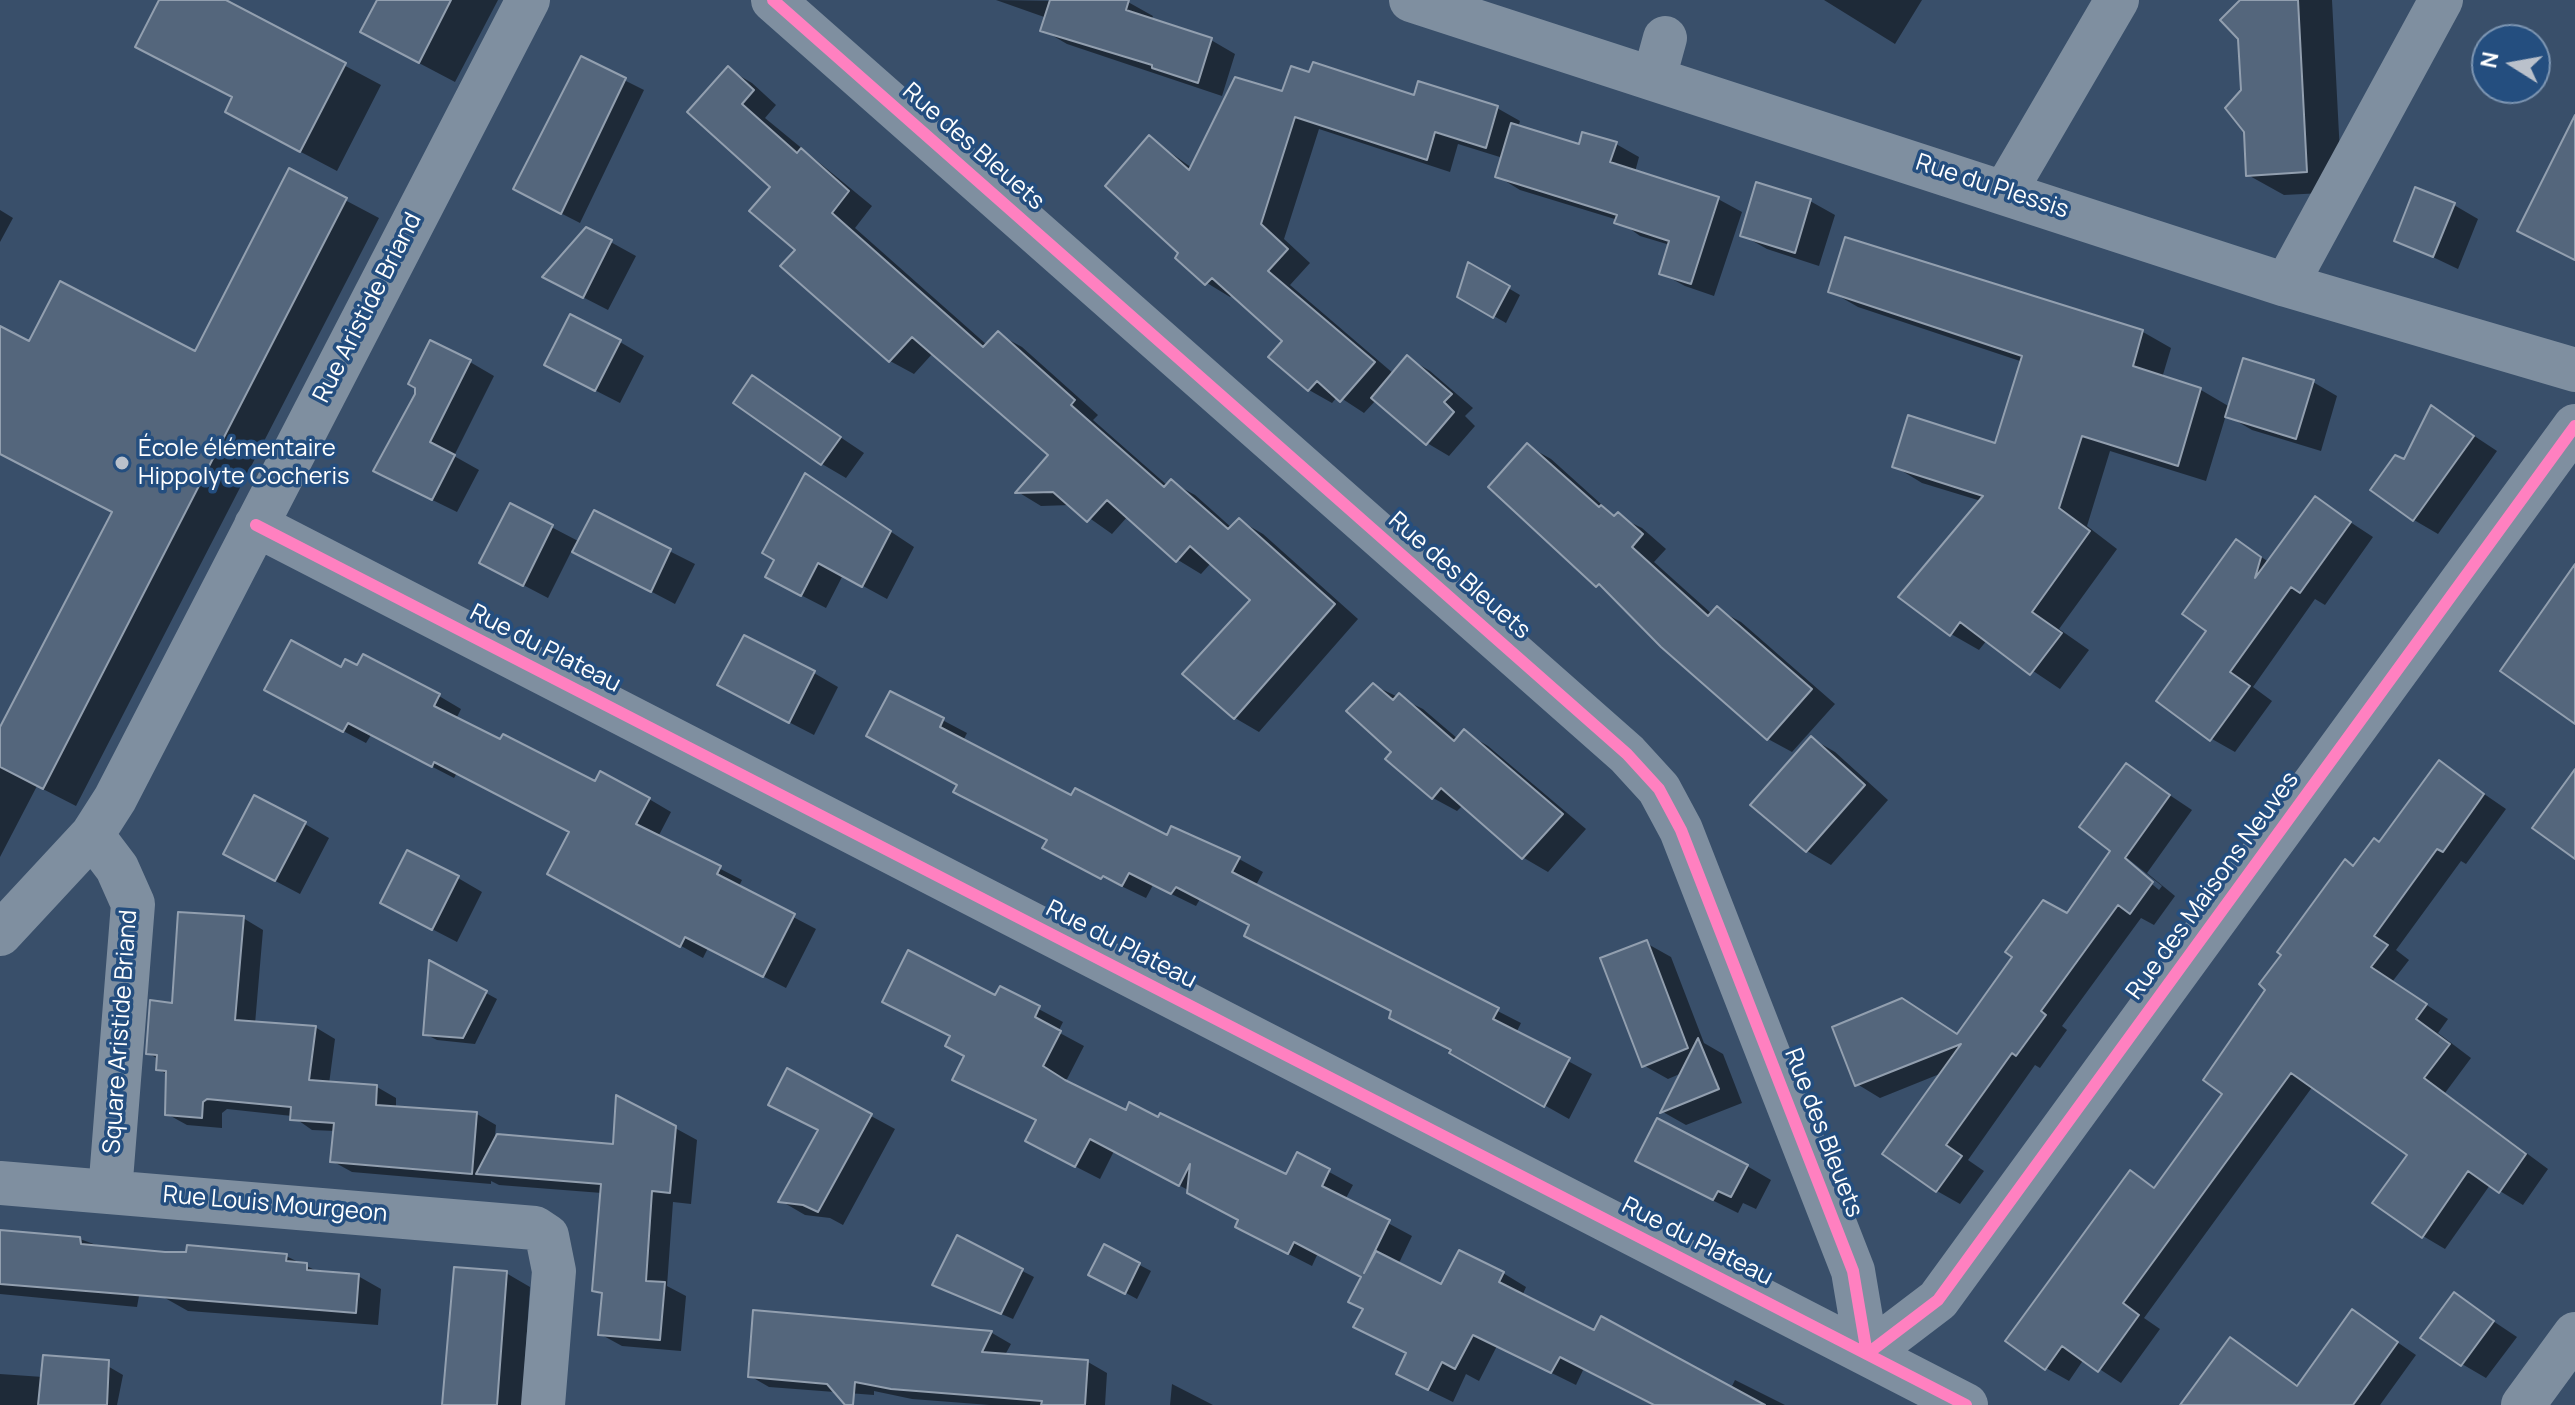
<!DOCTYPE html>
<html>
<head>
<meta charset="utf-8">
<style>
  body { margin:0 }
  #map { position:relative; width:2575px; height:1405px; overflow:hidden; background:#394f6a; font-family:Manrope,sans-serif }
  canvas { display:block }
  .north { position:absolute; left:2471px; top:24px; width:80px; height:80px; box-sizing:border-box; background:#244e7f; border:2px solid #7c95b2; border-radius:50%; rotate:281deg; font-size:22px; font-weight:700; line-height:32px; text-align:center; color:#fff }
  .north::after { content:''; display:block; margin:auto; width:28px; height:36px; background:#bac1cb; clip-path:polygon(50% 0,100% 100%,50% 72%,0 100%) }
</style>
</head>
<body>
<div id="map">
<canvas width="2575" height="1405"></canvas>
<div class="north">N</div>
</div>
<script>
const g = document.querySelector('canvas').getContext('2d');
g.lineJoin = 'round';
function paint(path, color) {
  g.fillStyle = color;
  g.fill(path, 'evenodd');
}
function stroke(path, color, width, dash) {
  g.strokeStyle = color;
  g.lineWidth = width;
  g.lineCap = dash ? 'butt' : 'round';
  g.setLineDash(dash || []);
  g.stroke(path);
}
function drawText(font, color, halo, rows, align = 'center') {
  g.font = font + ' Manrope,sans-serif';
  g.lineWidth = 7;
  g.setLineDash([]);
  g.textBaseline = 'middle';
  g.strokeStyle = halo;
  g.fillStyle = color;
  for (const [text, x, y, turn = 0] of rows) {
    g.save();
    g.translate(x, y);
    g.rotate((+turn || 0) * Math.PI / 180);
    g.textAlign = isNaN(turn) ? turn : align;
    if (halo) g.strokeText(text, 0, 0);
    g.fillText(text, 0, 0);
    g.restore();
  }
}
const shadow = new Path2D(`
  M161,0H222L381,85L337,171L263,132Z
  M379,0H498L455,82L398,52Z
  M996,0L1128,2L1153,16L1151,21L1211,40L1235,54L1222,96L1067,44L1043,30L1047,18Z
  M1824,0H1922L1895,44Z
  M2238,0H2332L2342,192L2284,195L2248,175Z
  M582,59L644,90L580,223L535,200Z
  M728,69L752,83L776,105L765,118L872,206L855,228L987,345L998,334L1022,347L1098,415L1093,420L1168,486L1171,482L1195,495L1232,528L1239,520L1263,534L1358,619L1259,732L1235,718L1185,674L1253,600L1211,563L1201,574L1178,560L1128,516L1112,534L1071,505L1041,506L1018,492L1051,455L933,353L914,374L890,361L783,266L798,250Z
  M1284,94L1415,98L1497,108L1520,121L1518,128L1580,146L1616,144L1639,157L1635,172L1718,199L1742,212L1714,296L1685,286L1661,273L1670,245L1640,236L1618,220L1520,190L1497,176L1503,158L1458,144L1450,172L1319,129L1284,239L1310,263L1290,285L1394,374L1408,358L1430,371L1473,408L1465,416L1475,426L1449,456L1427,443L1376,400L1364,413L1338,396L1332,403L1309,390L1285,341L1233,294L1230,297L1207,283L1177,257L1181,253L1150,138L1192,168Z
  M290,171L379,218L76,806L37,786L0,857V731L113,512L0,453V328L30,344L196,354Z
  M1810,201L1835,215L1819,266L1767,249L1742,235Z
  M2454,205L2478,219L2458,269L2397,240Z
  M0,210L13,218L0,242Z
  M587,229L636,256L608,310L569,290Z
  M1847,239L2143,332L2171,348L2162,378L2201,390L2230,407L2313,382L2337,396L2321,451L2252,430L2226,415L2206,481L2110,451L2087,526L2117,549L2059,629L2089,650L2060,689L1987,640L1979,650L1951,634L1981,501L1922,483L1894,466L1997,445L2023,362L1858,307L1830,291Z
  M1469,265L1520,295L1506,323L1459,296Z
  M620,342L644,356L620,403L571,378Z
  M470,362L494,376L454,456L479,470L457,512L400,484Z
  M752,378L864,453L846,478L822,464Z
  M2432,408L2497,451L2438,534L2414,520L2405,462Z
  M1528,446L1551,459L1611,513L1642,528L1666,549L1654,562L1712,614L1717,609L1741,622L1835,704L1792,752L1768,739L1610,592L1598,585Z
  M805,475L914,547L887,599L843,575L826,608L791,590L776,559Z
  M2315,499L2373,537L2325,605L2315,599L2253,687L2272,701L2235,752L2212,739L2209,631L2236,541L2269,562Z
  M511,506L580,542L594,513L695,564L675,604L572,550L548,598L506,576Z
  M341,669L439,696L461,709L456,719L596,783L649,799L671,812L658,837L742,880L738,888L816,929L786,988L708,948L703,958L572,886L571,832L457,773L454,778L371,735L366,743L288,702Z
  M814,673L838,687L814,735L744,699Z
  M1373,685L1423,709L1458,739L1464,732L1488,746L1586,829L1548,872L1524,858L1463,805L1457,811L1433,798L1394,752Z
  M891,693L967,733L963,741L1072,798L1168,837L1172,829L1239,859L1263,872L1255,887L1521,1023L1516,1033L1592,1074L1569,1119L1452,1053L1393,1011L1252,925L1200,899L1196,906L1153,885L1146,898L1069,861L1049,841L959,785Z
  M1811,738L1835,752L1888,800L1831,865L1807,851Z
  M2439,763L2506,809L2466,864L2461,861L2396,950L2409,960L2392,982L2448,1019L2438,1033L2471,1058L2445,1093L2548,1169L2523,1205L2490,1185L2445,1249L2423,1236L2409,1154L2313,1086L2144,1318L2160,1329L2121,1383L2084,1359L2069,1381L2046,1368L2008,1340L2131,1173L2156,1188L2225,1093L2268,989L2345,862L2355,867L2380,844Z
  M2126,766L2192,810L2147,873L2175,896L2154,925L2141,918L2062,1026L2067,1030L2040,1068L2035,1065L1968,1160L1984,1171L1960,1204L1937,1191L1942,1073L1880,1098L1857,1084L1958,1035L2067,916L2113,851ZM2127,858L2162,886L2159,890L2127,863Z
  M305,824L329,838L300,894L249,867Z
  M458,878L482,892L457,942L407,916Z
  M243,918L263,930L255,1024L315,1027L335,1039L329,1084L377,1087L396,1098V1108L477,1114L496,1125L495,1136L615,1147L675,1128L697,1140L691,1204L673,1202L667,1286L686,1296L681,1351L622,1346L600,1334L604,1296L594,1290L602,1193L499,1185L491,1181V1184L352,1172L332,1161L335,1131L312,1130L292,1116L227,1109L222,1113V1128L187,1125L167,1114L168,1075L158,1069V1059L148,1053L174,1006Z
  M1646,943L1671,957L1704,1043L1723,1054L1742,1103L1686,1125L1663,1112L1682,1073L1668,1079L1643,1065Z
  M1001,989L1063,1022L1058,1032L1084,1046L1066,1081L1126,1113L1287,1176L1298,1155L1353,1185L1345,1200L1412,1236L1398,1265L1441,1287L1503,1273L1526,1287L1522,1296L1595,1333L1730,1390L1735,1380L1785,1405H1652L1584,1368L1576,1385L1497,1346L1479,1381L1466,1374L1453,1402L1422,1387L1398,1374L1408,1354L1365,1309L1364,1277L1318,1253L1312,1266L1261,1240L1240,1221L1190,1191L1114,1151L1100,1179L1051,1154L1037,1121L955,1079Z
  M486,993L497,999L475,1044L437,1040L425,1034Z
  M871,1116L895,1129L843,1225L830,1218L805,1215L781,1201Z
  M1747,1166L1771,1180L1756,1209L1743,1203L1738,1213L1662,1175Z
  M0,1232L80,1239L145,1263L137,1307L0,1294Z
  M958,1238L1034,1277L1013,1319L946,1290Z
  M1105,1247L1151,1271L1137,1299L1091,1274Z
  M170,1253L286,1256L321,1273L358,1276L381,1289L378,1325L188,1311L165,1298Z
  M506,1273L530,1287L522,1405H444Z
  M2454,1295L2517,1337L2486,1378L2462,1364Z
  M755,1312L992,1333L1011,1344L1005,1355L1088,1362L1107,1373L1105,1405H990L912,1399L874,1391V1395L769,1387L750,1376Z
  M2353,1312L2416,1355L2380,1405H2182L2231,1340L2299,1386Z
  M99,1361L123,1375L117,1405H0V1374L43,1377Z
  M1172,1384L1213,1405H1170Z`);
const building = new Path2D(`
  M159,0H226L346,63L300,152L225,112L232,97L135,47Z
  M377,0H451L419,63L360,32Z
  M1050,0H1129L1126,10L1212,38L1198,83L1152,68V65L1040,31Z
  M2240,0H2298L2307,172L2246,176L2244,132L2225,108L2241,90L2238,39L2220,20Z
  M581,56L626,78L561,214L513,189Z
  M1313,62L1414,95L1418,81L1498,106L1486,148L1435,132L1427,160L1295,117L1261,224L1288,249L1268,271L1375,362L1340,402L1317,381L1308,391L1268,357L1282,341L1212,278L1205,285L1175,258L1178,253L1105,186L1149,135L1189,170L1235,77L1282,91L1291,66L1309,72Z
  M728,66L754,90L742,104L797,153L801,148L849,191L832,213L983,347L998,331L1075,400L1071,405L1164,487L1171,479L1228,529L1239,518L1335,604L1234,719L1182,674L1250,600L1190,546L1176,562L1107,500L1087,522L1053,492L1015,493L1048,455L912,337L889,362L780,266L795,250L749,211L770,187L687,112Z
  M2575,115V260L2517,231Z
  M1511,123L1579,144L1582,132L1617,142L1610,162L1719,197L1691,284L1659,274L1669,241L1614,223L1617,215L1495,177Z
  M289,168L347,198L43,789L0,767V727L112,512L0,454V326L29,341L60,281L195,351Z
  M1756,182L1811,199L1795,253L1740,236Z
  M2415,187L2455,203L2433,257L2394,241Z
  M586,227L612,240L583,298L542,277Z
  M1845,237L2143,330L2133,366L2201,388L2178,466L2082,436L2059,508L2090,531L2032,612L2062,633L2030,675L1960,622L1950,636L1898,597L1983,496L1892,467L1908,415L1995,443L2022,356L1828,292Z
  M1468,262L1510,286L1493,318L1457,297Z
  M570,314L621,340L595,391L544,365Z
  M430,340L471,360L430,442L455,455L432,500L373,471L415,394V388L408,384Z
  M1407,355L1452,394L1444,402L1454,412L1426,445L1371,398Z
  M2243,358L2314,380L2296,439L2225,417Z
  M752,375L841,437L821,465L733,403Z
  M2431,405L2474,436L2413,521L2370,490L2395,455L2404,459Z
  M1527,443L1599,507L1601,505L1614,516L1618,512L1643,534L1632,547L1708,616L1717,606L1812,689L1767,740L1661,647L1599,584L1596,587L1488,487Z
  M805,473L891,531L862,587L818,563L801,596L765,577L774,560L762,553Z
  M2315,496L2351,522L2300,593L2291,587L2230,672L2250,686L2210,741L2156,701L2206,631L2182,614L2236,539L2261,557L2255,578Z
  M510,503L553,525L523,586L479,563Z
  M594,510L671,549L651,592L572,552Z
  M2575,564V724L2500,671Z
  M744,635L815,671L789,723L717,685Z
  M291,640L341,667L345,659L357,665L363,654L440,694L434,706L500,739L503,734L595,781L600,771L650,798L636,824L721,866L717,874L795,914L763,977L685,937L680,947L547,874L569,832L434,762L432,767L348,723L343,732L264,690Z
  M1373,683L1393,700L1399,693L1454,741L1464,729L1563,814L1522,859L1441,788L1432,799L1385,759L1391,752L1346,711Z
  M890,691L944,718L940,727L1071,795L1075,788L1167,835L1171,826L1240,857L1232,872L1499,1008L1493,1019L1570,1058L1544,1107L1449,1053L1451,1050L1389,1018L1391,1011L1244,936L1249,925L1176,887L1171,894L1129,873L1122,886L1103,876L1101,879L1042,848L1047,840L953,792L957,785L866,736Z
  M1811,736L1865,785L1806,852L1750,805Z
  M2439,760L2484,794L2443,852L2437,849L2374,936L2388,945L2371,967L2427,1004L2416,1019L2450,1044L2424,1078L2526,1154L2499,1193L2468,1171L2422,1238L2372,1203L2407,1155L2291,1073L2123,1303L2139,1315L2098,1372L2062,1346L2045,1370L2005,1341L2130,1170L2154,1188L2222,1094L2203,1080L2265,990L2259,984L2281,955L2277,952L2345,859L2353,866L2374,838L2379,842Z
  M2126,763L2170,795L2125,858L2153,882L2130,914L2118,905L2041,1011L2046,1015L2016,1056L2012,1053L1946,1145L1962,1156L1936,1192L1882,1154L1961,1044L1855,1086L1832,1027L1902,998L1957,1034L2012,957L2005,952L2043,900L2067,913L2110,851L2079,827Z
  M2575,769V859L2532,828Z
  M254,795L306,822L275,881L223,854Z
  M407,850L459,876L432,930L380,903Z
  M178,912L244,916L235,1020L316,1026L309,1080L377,1085L376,1105L477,1112L472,1174L330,1162L334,1123L290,1120L291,1107L207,1099L203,1102L202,1118L165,1115L166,1071L156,1070L157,1055L146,1054L150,1000L172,1003Z
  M1647,940L1688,1048L1642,1067L1600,958Z
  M908,950L995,995L1000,986L1040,1006L1035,1017L1061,1031L1043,1066L1065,1080L1126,1110L1129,1102L1158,1117L1160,1113L1286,1174L1297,1152L1330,1169L1322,1186L1390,1220L1364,1273L1376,1251L1441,1284L1459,1250L1504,1272L1499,1282L1594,1330L1601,1316L1765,1405H1654L1560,1357L1551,1373L1473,1335L1455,1369L1442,1362L1428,1390L1396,1374L1406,1353L1353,1327L1363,1309L1348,1302L1361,1277L1294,1242L1288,1254L1235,1227L1238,1220L1187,1193L1190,1164L1179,1186L1090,1139L1075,1167L1025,1141L1036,1120L952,1080L964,1056L945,1046L950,1036L882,1002Z
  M429,960L487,991L463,1038L423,1035Z
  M1698,1038L1719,1089L1660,1113Z
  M787,1068L872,1114L818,1212L803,1205L778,1202L818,1130L768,1105Z
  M616,1095L676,1126L670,1193L652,1191L646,1281L665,1282L660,1340L598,1335L602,1293L592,1291L601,1184L476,1174L497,1134L613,1144Z
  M1657,1118L1748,1165L1731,1197L1718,1191L1713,1200L1635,1161Z
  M0,1230L80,1237L81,1244L165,1252H186L187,1245L287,1254L286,1261L307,1263V1270L359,1274L356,1313L0,1284Z
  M957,1235L1023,1269L1001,1314L932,1285Z
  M1104,1244L1140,1263L1125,1294L1088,1275Z
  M454,1267L507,1271L497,1405H442Z
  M2454,1292L2494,1321L2461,1366L2420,1338Z
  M2352,1309L2398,1342L2353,1405H2180L2230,1337L2297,1386Z
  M753,1310L992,1331L982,1352L1088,1360L1085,1405H1041L1042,1401L891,1389L855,1382L853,1405H845L827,1384L748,1377Z
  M43,1355L109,1360L107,1405H38Z`);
const minor = new Path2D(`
  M773,0L1627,754L1659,789L1681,830L1853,1271L1867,1354L1938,1300L2575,426
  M1411,0L2286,285L2575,370
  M1654,78L1665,38
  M2006,190L2117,0
  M2286,285L2441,0
  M256,525L1966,1405
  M92,835L117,868L133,904L110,1192
  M0,934L92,835L115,799L528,0
  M0,1183L535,1228L547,1236L554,1271L543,1405
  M2523,1405L2575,1334`);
const cycleway = new Path2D(`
  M773,0L1627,754L1659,789L1681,830L1853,1271L1867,1354L1938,1300L2575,426
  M256,525L1966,1405`);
const markers = [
  [122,463,8,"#bac1cb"]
];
const streetNames = [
  ["Rue des Bleuets",973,147,41],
  ["Rue du Plessis",1992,187,18],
  ["Rue Aristide Briand",368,308,-63],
  ["Rue des Bleuets",1459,576,41],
  ["Rue du Plateau",545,649,27],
  ["Rue des Maisons Neuves",2213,886,-54],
  ["Rue du Plateau",1121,945,27],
  ["Square Aristide Briand",121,1032,-86],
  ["Rue des Bleuets",1823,1133,69],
  ["Rue Louis Mourgeon",275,1205,5],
  ["Rue du Plateau",1697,1242,27]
];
const poiNames = [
  ["École élémentaire",138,449],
  ["Hippolyte Cocheris",138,477]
];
paint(shadow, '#0007');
paint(building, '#54667c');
stroke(building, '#929faf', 2);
stroke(minor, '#7f8fa0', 44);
stroke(cycleway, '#ff80c0', 12);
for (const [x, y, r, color] of markers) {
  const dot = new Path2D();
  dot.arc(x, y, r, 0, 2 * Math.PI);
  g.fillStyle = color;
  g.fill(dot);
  stroke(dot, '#244e7f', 3);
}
drawText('24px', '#fff', '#244e7f', streetNames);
drawText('24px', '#fff', '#244e7f', poiNames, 'left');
</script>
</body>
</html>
